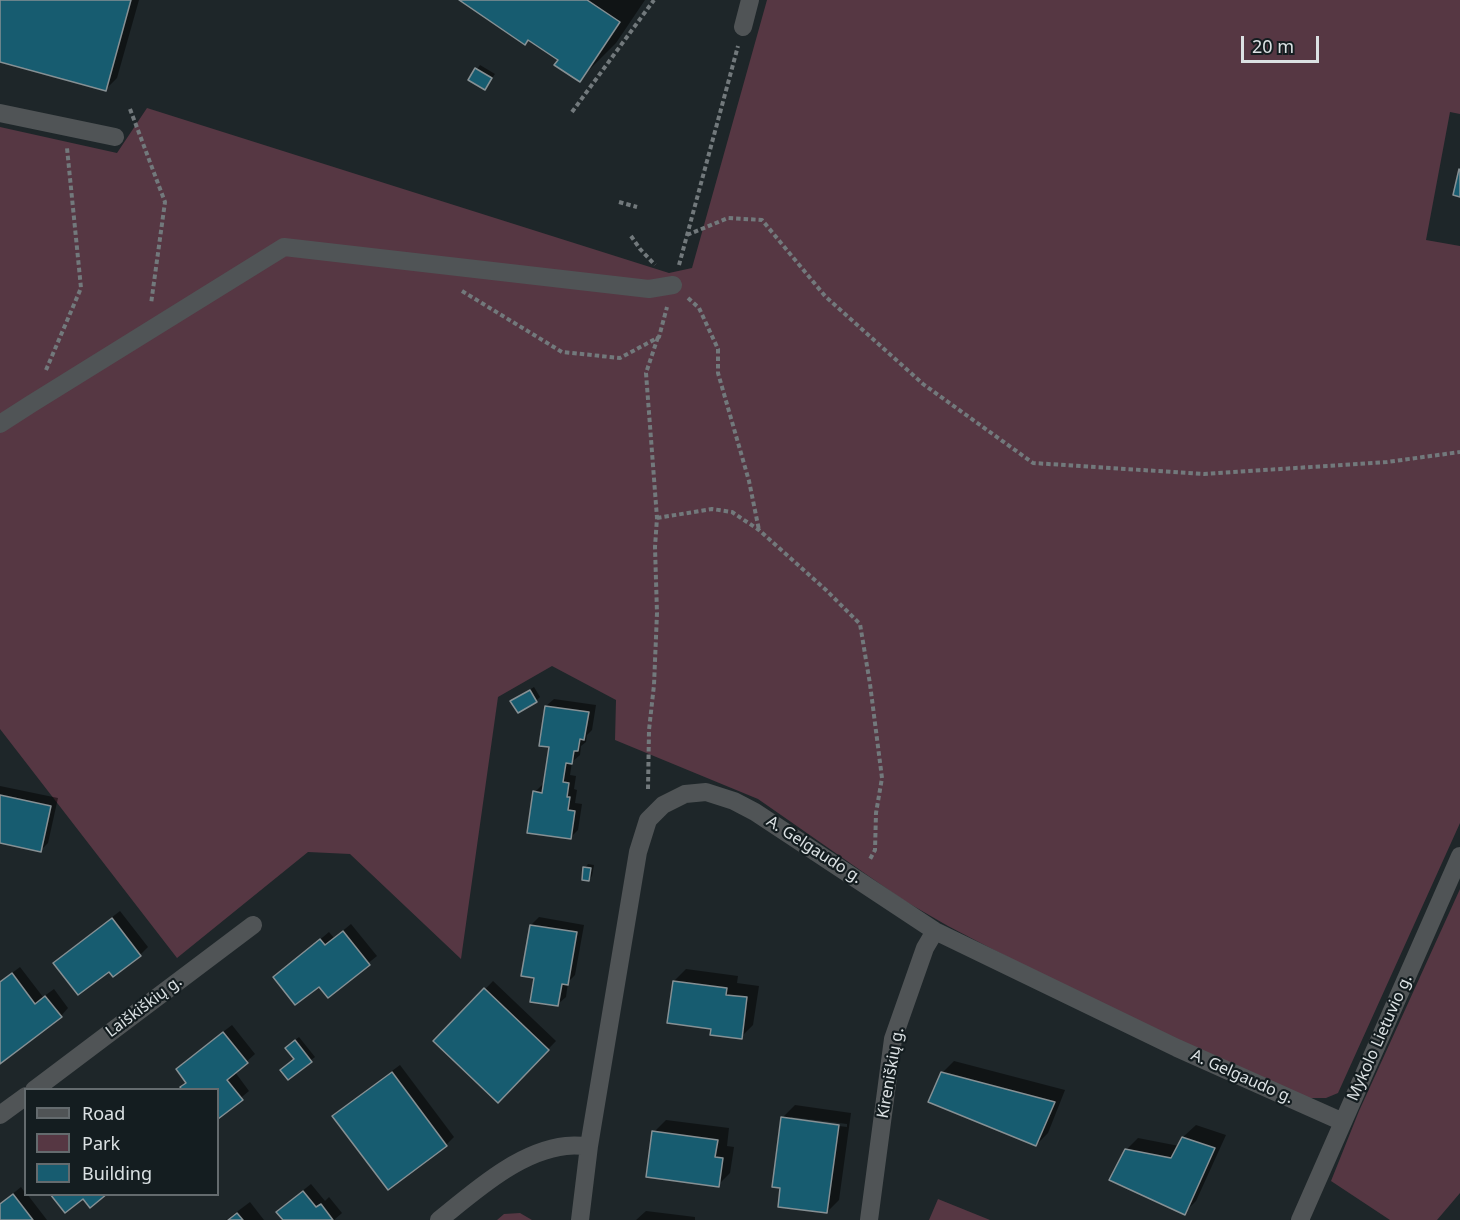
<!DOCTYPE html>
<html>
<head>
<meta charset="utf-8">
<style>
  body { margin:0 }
  #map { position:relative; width:1460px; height:1220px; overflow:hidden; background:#1e2629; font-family:"Noto Sans",sans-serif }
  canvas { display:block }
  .legend { position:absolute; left:24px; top:1088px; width:195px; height:108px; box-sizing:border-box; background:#141d20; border:2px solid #646b6e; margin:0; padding:8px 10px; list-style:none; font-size:18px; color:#dbe1e3 }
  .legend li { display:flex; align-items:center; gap:12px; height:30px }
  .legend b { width:30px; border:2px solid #646b6e }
  .scale { position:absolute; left:1241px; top:36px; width:78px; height:27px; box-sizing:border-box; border:3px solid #dbe1e3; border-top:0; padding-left:8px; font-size:18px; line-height:21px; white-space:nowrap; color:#dbe1e3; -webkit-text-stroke:4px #141d20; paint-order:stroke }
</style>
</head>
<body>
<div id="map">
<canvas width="1460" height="1220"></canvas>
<ul class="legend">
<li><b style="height:8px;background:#505456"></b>Road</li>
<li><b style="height:16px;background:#563743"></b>Park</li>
<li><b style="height:16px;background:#175c70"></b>Building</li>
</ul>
<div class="scale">20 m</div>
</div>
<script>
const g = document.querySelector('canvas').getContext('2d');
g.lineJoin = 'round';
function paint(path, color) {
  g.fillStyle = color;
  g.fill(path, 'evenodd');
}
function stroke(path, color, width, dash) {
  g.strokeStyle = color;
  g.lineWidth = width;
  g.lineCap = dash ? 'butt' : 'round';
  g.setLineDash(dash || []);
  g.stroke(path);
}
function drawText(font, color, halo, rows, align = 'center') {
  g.font = font + ' "Noto Sans",sans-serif';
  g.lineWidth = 4.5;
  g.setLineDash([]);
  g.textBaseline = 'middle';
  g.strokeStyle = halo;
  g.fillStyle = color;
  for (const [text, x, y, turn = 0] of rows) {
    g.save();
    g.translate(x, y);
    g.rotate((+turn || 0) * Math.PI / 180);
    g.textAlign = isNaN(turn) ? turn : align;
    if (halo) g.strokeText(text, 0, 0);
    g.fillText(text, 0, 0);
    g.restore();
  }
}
const green = new Path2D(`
  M767,0H1460V114L1450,112L1426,240L1460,246V823L1338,1093L1326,1098H1306L1086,998L948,926L903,900L758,799L615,740L616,700L552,666L498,697L461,959L350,854L308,852L177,958L0,729V127L117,153L147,108L669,273L692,268Z
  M1460,889V1193L1437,1220H1390L1331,1181L1359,1111Z
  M938,1199L990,1220H929Z
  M520,1213L532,1220H497L504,1214Z`);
const shadow = new Path2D(`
  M0,0H139L117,78L105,90L0,61Z
  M461,0H645L616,43L579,80L560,59L529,39Z
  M480,65L495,74L485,88L470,80Z
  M534,687L540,697L536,701L516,698Z
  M554,699L596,705L592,730L587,735L586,742L581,746L580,755L572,762L570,775L576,776L574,789L577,790L575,803L582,804L578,830L570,838L535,792L543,784H545L551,746L546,706Z
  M0,786L58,798L48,843L40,851L0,842Z
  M588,864L594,865L592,876L589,880L585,868Z
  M120,911L148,947L140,955L114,975L109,969L55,963L63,955Z
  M539,917L584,925L575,975L568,982L566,997L558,1004L536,977L531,925Z
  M351,924L377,956L328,996L319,984L275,977L329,932L334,938Z
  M20,967L43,997L54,989L68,1008L61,1016L0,1062V982Z
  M686,969L738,976L737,983L759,986L753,1025L741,1037L713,1028L674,981Z
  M493,981L556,1041L498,1101L435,1041Z
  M232,1025L255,1054L235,1072L249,1091L218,1117V1090L188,1082L178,1069L185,1061Z
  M299,1037L315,1057L288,1078L296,1059L290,1044Z
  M954,1061L1065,1090L1048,1133L1036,1145L942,1073Z
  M400,1065L454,1137L446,1145L334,1116L342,1108Z
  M795,1105L851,1113L839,1200L827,1212L783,1117ZM791,1117L847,1124V1127L791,1120Z
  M666,1120L729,1128L727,1146L734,1147L730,1173L718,1185L654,1132Z
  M1196,1125L1226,1135L1196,1201L1184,1213L1126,1150L1138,1138L1179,1146L1183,1137Z
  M311,1184L325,1201L329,1197L342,1213L334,1220H284L286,1204Z
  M21,1187L26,1194H27L47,1220H0V1204Z
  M250,1202L264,1220H226Z
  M646,1211L695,1217V1220H636Z`);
const building = new Path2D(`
  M0,0H131L106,91L0,62Z
  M459,0H587L620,22L580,82L554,65L558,60L528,40L525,45Z
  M475,68L492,78L485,90L468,80Z
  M1459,169L1460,170V197L1453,195Z
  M530,690L537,702L518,713L510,701Z
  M545,706L589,712L584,740L580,739L578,751H574L572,764L566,763L563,782L569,783L567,797H570L568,810L575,811L571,839L527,833L533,791L542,793L549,747L539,746Z
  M0,795L51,806L41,852L0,843Z
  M583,867L591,868L589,881L582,880Z
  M112,918L141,956L113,977L109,972L78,995L53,963Z
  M530,925L577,932L568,985L562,984L558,1006L530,1002L534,978L521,976Z
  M343,931L370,965L328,998L319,987L295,1005L273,977L320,939L325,945Z
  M12,973L35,1004L45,996L62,1017L0,1064V982Z
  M673,981L727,988L726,995L747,997L742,1039L710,1035L711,1029L667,1023Z
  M484,988L549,1050L498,1103L433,1041Z
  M223,1032L248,1063L227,1080L243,1100L218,1119V1090H182L180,1087L186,1083L176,1069Z
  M295,1040L312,1062L288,1080L280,1070L294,1059L285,1048Z
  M392,1072L447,1146L388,1190L332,1116Z
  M941,1072L1055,1102L1036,1146L928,1102Z
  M781,1117L839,1125L827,1213L778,1207L780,1188L772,1187Z
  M652,1131L718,1140L715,1157L723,1158L719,1187L646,1177Z
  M1182,1137L1215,1148L1185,1215L1109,1180L1125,1149L1171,1158Z
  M303,1191L316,1207L321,1204L333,1220H283L276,1212Z
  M13,1194L33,1220H0V1204Z
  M50,1194H107L90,1208L83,1199L65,1213Z
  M237,1213L243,1220H228Z`);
const path = new Path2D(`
  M130,109L165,202L151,304
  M572,112L654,0
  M619,202L637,207
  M687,235L728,218L762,220L825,296L923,384L1033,463L1204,474L1387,462L1460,452
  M631,236L640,249L655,265
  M679,265L738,46
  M462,291L562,352L620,358L659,337L667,307
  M688,298L699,308L718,349V373L749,481L759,530
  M46,370L81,288L67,148
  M657,518L712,509L732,512L759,530L826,590L860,624L870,684L882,778L876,813L875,850L869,861
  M648,789L649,730L654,685L657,613L655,547L657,518L646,373L658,337`);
const minor = new Path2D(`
  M743,27L750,0
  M0,113L115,137
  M0,424L31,404L284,247L649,289L673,285
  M34,1090L253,925
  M0,1115L26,1096
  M439,1220C475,1191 519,1151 566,1146C574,1145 582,1146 589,1146
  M580,1220L589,1146L638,852L648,820L663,805L685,794L706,792L734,801L755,812L935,931L1177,1048L1343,1122
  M869,1220L893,1039L925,948L935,931
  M1300,1220L1460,856`);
const streetNames = [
  ["A. Gelgaudo g.",814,850,33],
  ["Laiškiškių g.",144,1007,-37],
  ["Mykolo Lietuvio g.",1380,1038,-66],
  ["Kireniškių g.",891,1073,-80],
  ["A. Gelgaudo g.",1242,1077,24]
];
paint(green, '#563743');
paint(shadow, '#0007');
paint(building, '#175c70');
stroke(building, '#869094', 1.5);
stroke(path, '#72797c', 4, [4.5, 3]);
stroke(minor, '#505456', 18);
drawText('16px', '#dbe1e3', '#141d20', streetNames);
</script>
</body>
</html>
